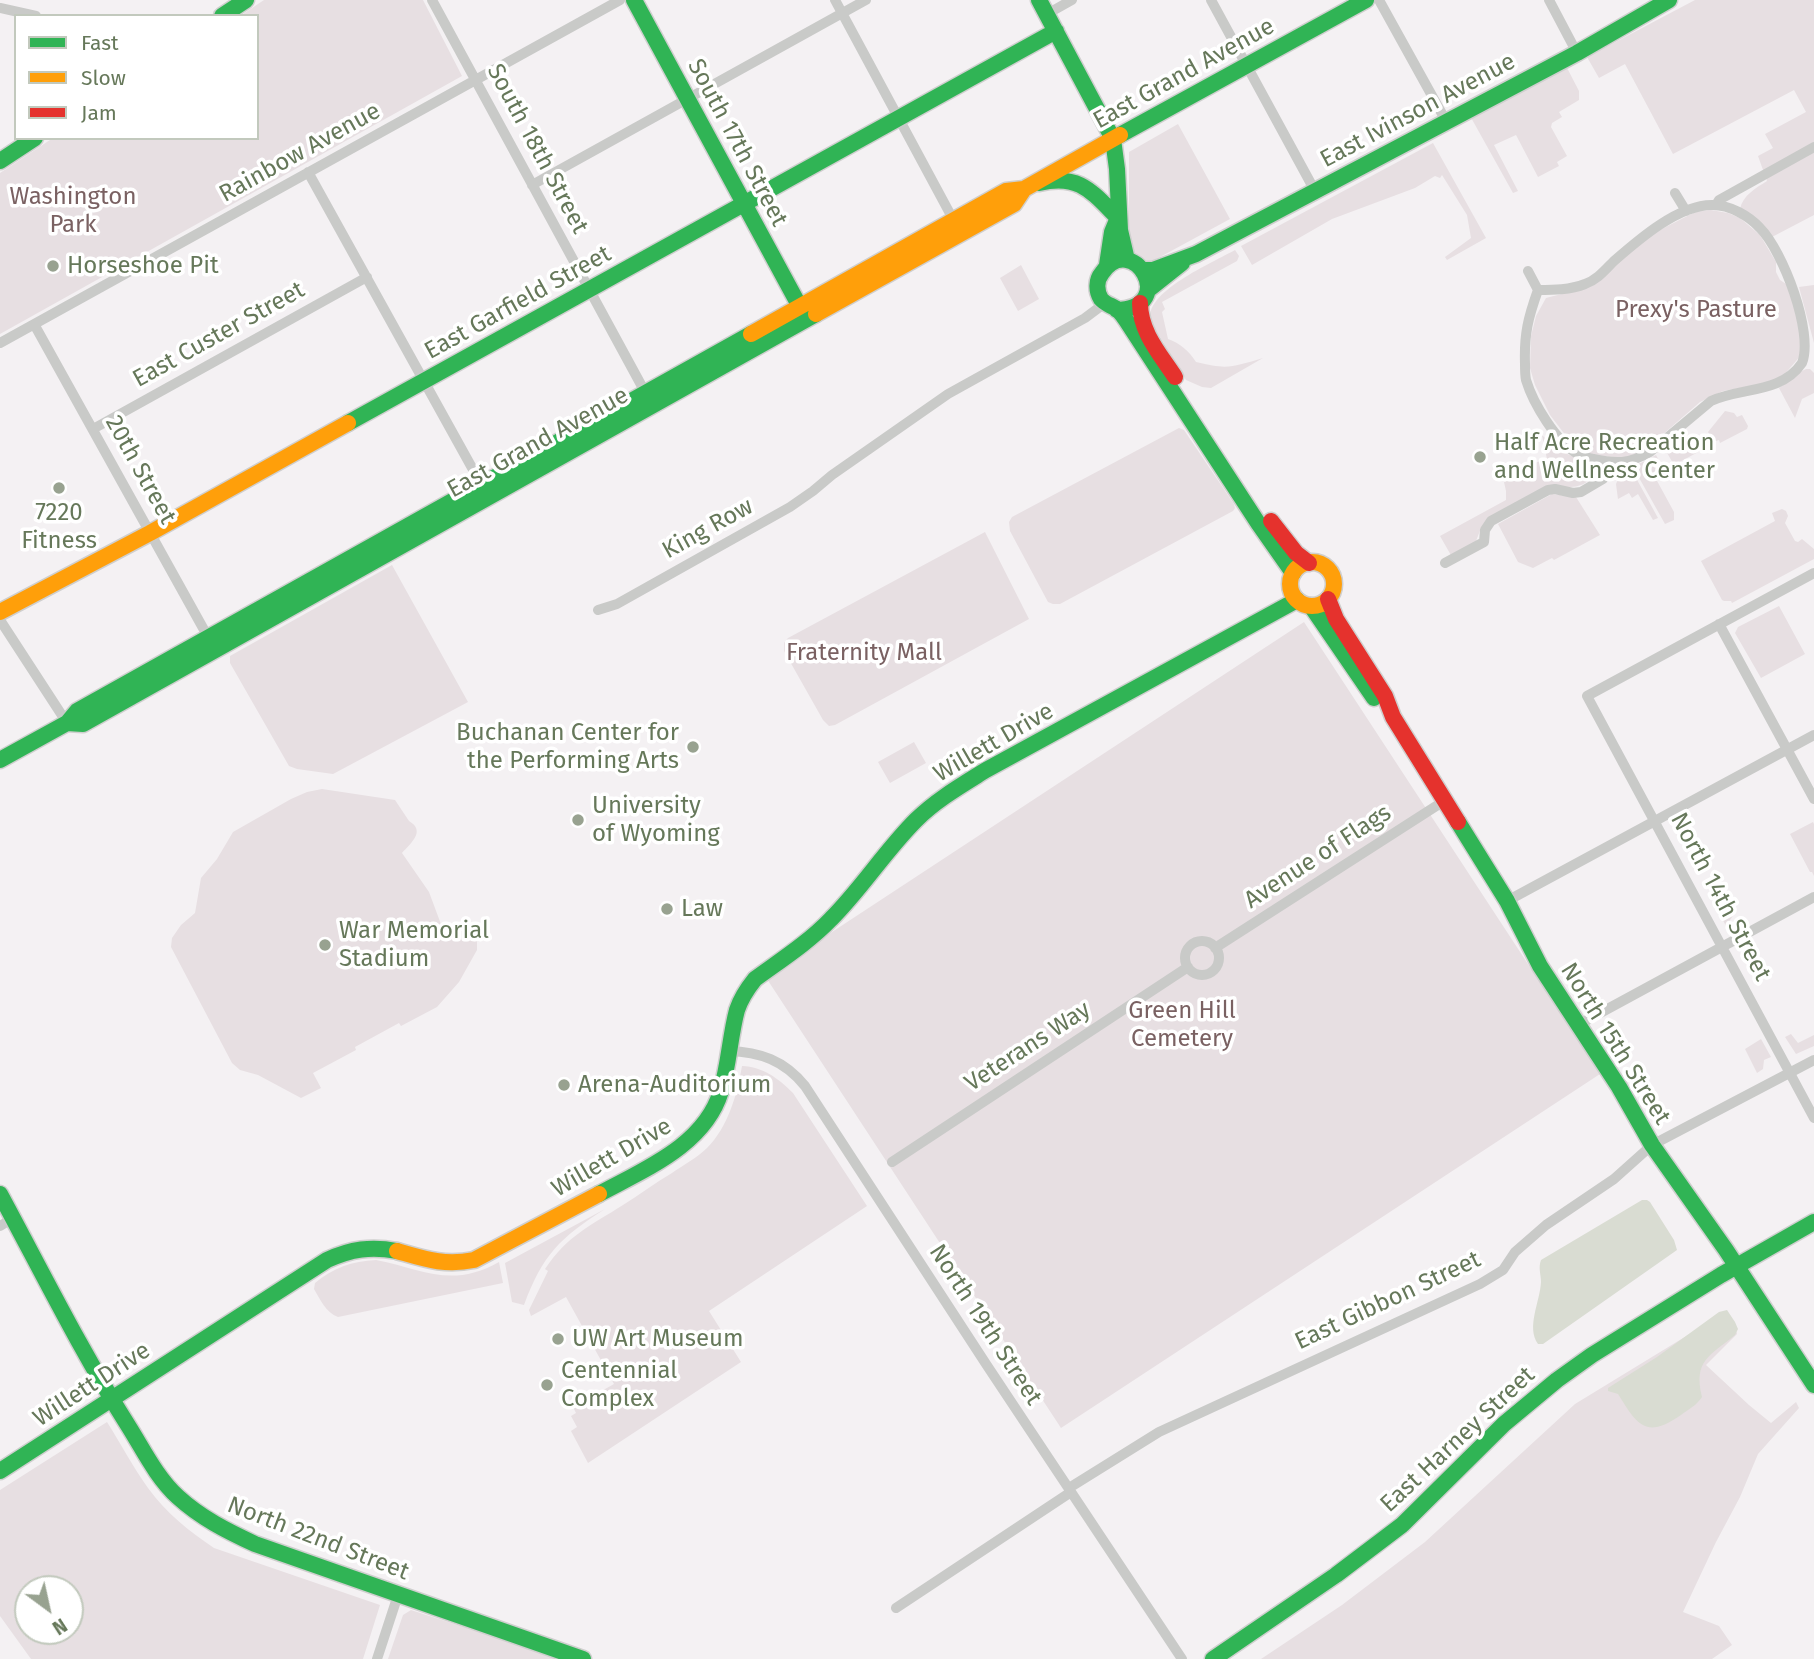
<!DOCTYPE html>
<html>
<head>
<meta charset="utf-8">
<style>
  body { margin:0 }
  #map { position:relative; width:1814px; height:1659px; overflow:hidden; background:#f4f1f3; font-family:"Fira Sans",sans-serif }
  canvas { display:block }
  .legend { position:absolute; left:14px; top:14px; width:245px; height:126px; box-sizing:border-box; background:#fff; border:2px solid #c2c9bd; margin:0; padding:9px 12px; list-style:none; font-size:21px; color:#66785a }
  .legend li { display:flex; align-items:center; gap:14px; height:35px }
  .legend b { width:35px; border:2px solid #c2c9bd }
  .north { position:absolute; left:14px; top:1575px; width:70px; height:70px; box-sizing:border-box; background:#fff; border:2px solid #c2c9bd; border-radius:50%; rotate:147deg; font-size:19px; font-weight:700; line-height:28px; text-align:center; color:#66785a }
  .north::after { content:''; display:block; margin:auto; width:24px; height:32px; background:#98a290; clip-path:polygon(50% 0,100% 100%,50% 72%,0 100%) }
</style>
</head>
<body>
<div id="map">
<canvas width="1814" height="1659"></canvas>
<ul class="legend">
<li><b style="height:9px;background:#30b455"></b>Fast</li>
<li><b style="height:9px;background:#ff9f0a"></b>Slow</li>
<li><b style="height:9px;background:#e5322d"></b>Jam</li>
</ul>
<div class="north">N</div>
</div>
<script>
const g = document.querySelector('canvas').getContext('2d');
g.lineJoin = 'round';
function paint(path, color) {
  g.fillStyle = color;
  g.fill(path, 'evenodd');
}
function stroke(path, color, width, dash) {
  g.strokeStyle = color;
  g.lineWidth = width;
  g.lineCap = dash ? 'butt' : 'round';
  g.setLineDash(dash || []);
  g.stroke(path);
}
function drawText(font, color, halo, rows, align = 'center') {
  g.font = font + ' "Fira Sans",sans-serif';
  g.lineWidth = 7;
  g.setLineDash([]);
  g.textBaseline = 'middle';
  g.strokeStyle = halo;
  g.fillStyle = color;
  for (const [text, x, y, turn = 0] of rows) {
    g.save();
    g.translate(x, y);
    g.rotate((+turn || 0) * Math.PI / 180);
    g.textAlign = isNaN(turn) ? turn : align;
    if (halo) g.strokeText(text, 0, 0);
    g.fillText(text, 0, 0);
    g.restore();
  }
}
const green = new Path2D(`
  M264,0H423L462,76L0,334V173L53,138H257V16H240Z
  M1695,0H1814V215L1772,237L1740,209C1743,195 1756,188 1767,181L1758,156L1773,148L1765,134L1806,112L1794,90L1673,154L1625,64L1599,78L1587,57Z
  M1565,64L1579,91V100L1559,112L1562,117L1552,123L1551,127L1567,156L1557,162L1559,166L1538,177L1516,135L1494,145L1518,191L1513,193L1469,114Z
  M1178,124L1230,219L1149,263H1142L1135,258L1129,243V152Z
  M1433,143L1486,238L1447,260L1445,257L1471,238L1467,215L1442,175L1440,178L1435,176L1415,188L1332,219L1252,265L1241,246Z
  M1711,210L1728,213L1740,218L1760,235L1776,262V272L1780,280L1789,286L1796,300L1802,354L1784,375L1768,383L1723,391L1700,402L1645,450L1628,458L1598,456L1580,450L1563,432L1550,415L1535,385L1530,368L1531,336L1536,316L1546,298L1585,288L1654,233L1697,211Z
  M1235,250L1239,256L1237,261L1162,302L1165,309L1162,312L1168,339C1180,343 1189,351 1196,362C1228,370 1232,367 1263,358L1211,388L1202,387L1186,380L1151,322C1141,293 1214,262 1235,250Z
  M1021,265L1039,299L1018,311L1000,278Z
  M1814,285V343L1799,287Z
  M1806,369H1810L1814,373V393L1802,399L1795,418L1779,388L1802,371Z
  M1725,411L1734,413L1737,417L1742,415L1748,426L1747,429L1720,443L1719,440L1713,442L1708,432Z
  M1179,428L1184,430L1234,504L1235,508L1233,511L1060,604H1053L1048,602L1010,531L1009,522L1012,517Z
  M1542,435L1557,450L1593,464C1597,482 1580,488 1565,487L1481,528L1476,541L1452,557L1440,536L1506,500V491L1504,482L1531,464L1547,459Z
  M1693,438L1697,440L1702,450L1674,465L1666,451V445C1674,439 1684,441 1693,438Z
  M1656,455L1666,473L1656,479L1674,512V520L1665,524L1633,467Z
  M1627,467H1630L1658,518L1653,520L1638,494L1632,498L1629,493L1618,499L1616,484L1620,475L1618,471L1620,468Z
  M1552,494L1576,497L1600,535L1554,560L1552,558L1533,568L1518,562L1498,524Z
  M1782,509L1786,511L1788,516L1785,523L1795,541L1798,542L1802,539L1814,549V559L1732,603L1731,601H1724L1722,600L1701,561L1775,521L1772,513Z
  M985,532L1029,619L835,725L829,726L823,720L784,651V643L788,638Z
  M392,565L468,702L333,774L297,769L289,766L230,663V656Z
  M1779,606L1805,654L1761,678L1735,633L1738,627Z
  M1304,622L1600,1074L1061,1428L765,976Z
  M914,742L926,763L890,783L878,762Z
  M322,789L395,800L409,821C426,831 411,843 402,853L429,892L445,935L470,922L477,937V950L459,982L437,1007L401,1026L399,1023L355,1047L356,1050L313,1073L321,1088L301,1098L258,1075L240,1070L232,1063L171,947L172,938L181,925L195,913L201,878L217,859L233,832L291,799L307,792Z
  M1813,822L1814,824V876L1812,872H1810L1790,834Z
  M1723,894L1734,914L1726,926L1712,900Z
  M1791,1034L1798,1043L1814,1035V1046L1796,1054L1785,1037Z
  M1761,1039L1771,1057L1764,1060L1763,1069L1757,1073L1745,1049Z
  M742,1066C763,1067 778,1078 793,1093L867,1206L709,1311L741,1362L588,1463L571,1431L577,1427L571,1416L576,1413L573,1407L614,1384L566,1297L531,1316L529,1310L548,1271L545,1269C568,1235 590,1226 623,1205C639,1195 655,1183 672,1173C683,1165 697,1158 707,1148C728,1127 737,1095 742,1066Z
  M605,1209C560,1238 543,1254 524,1305L512,1302L505,1263Z
  M376,1260C423,1269 451,1289 499,1262L503,1283L338,1317C326,1313 320,1299 314,1289L315,1283C333,1268 352,1261 376,1260Z
  M1724,1313L1735,1325L1737,1334L1706,1365L1749,1405L1771,1423L1796,1402L1799,1408L1758,1454L1740,1497L1716,1542L1683,1612L1719,1626L1732,1645L1712,1659H1261L1342,1605L1425,1542L1575,1404Z
  M107,1422C121,1444 133,1467 148,1488C166,1513 189,1531 214,1548L380,1605L363,1659H31L0,1616V1490ZM28,1589H70V1631H28Z
  M411,1610L551,1655L561,1659H388L403,1615Z`);
const water = new Path2D(`
  M1642,1200H1647L1650,1202L1674,1240L1677,1250L1543,1344H1538C1526,1327 1540,1302 1541,1282C1541,1274 1538,1268 1541,1260Z
  M1727,1310L1735,1322L1738,1329L1735,1335C1710,1356 1693,1360 1702,1397C1697,1405 1689,1409 1681,1415C1646,1439 1638,1426 1618,1394L1608,1391V1388L1657,1357L1719,1312Z`);
const street = new Path2D(`
  M432,0L645,392
  M835,0L954,221
  M1211,0L1315,191
  M1379,0L1446,121
  M1549,0L1577,53
  M0,8L36,16
  M1047,14L1072,0
  M308,172L481,484
  M532,185L866,0
  M1675,193L1686,211
  M1716,205L1719,200L1814,147
  M1528,271L1538,290C1553,290 1570,290 1585,284C1597,280 1605,270 1614,261C1638,240 1679,204 1713,205C1730,205 1749,216 1760,228C1783,251 1814,333 1802,363C1781,394 1741,387 1711,401L1650,452C1629,464 1616,464 1593,459C1588,457 1582,457 1578,454C1556,442 1533,403 1526,380C1525,375 1525,369 1525,364C1524,334 1528,318 1538,290
  M34,324L208,637
  M0,343L620,0
  M93,429L367,277
  M1445,563L1484,542L1485,530L1491,521L1548,490L1555,489L1573,493L1581,492L1603,479L1613,462
  M1814,573L1587,696L1814,1118
  M598,610L617,604L790,507L813,491L832,475L948,394L1085,318L1105,303
  M0,620L67,723
  M1719,624L1814,799
  M1507,901L1814,735
  M1185 958a17 17 0 1 1 34 0a17 17 0 1 1-34 0Z
  M1215,948L1444,801
  M1578,1025L1814,897
  M728,1051C760,1052 784,1060 805,1086L986,1364L1182,1659
  M892,1162L1188,967
  M0,1226L13,1218
  M1069,1488L1159,1432L1480,1284L1503,1270L1515,1252L1546,1225L1614,1179L1652,1145L1814,1060
  M896,1608L1071,1492
  M377,1659L398,1595`);
const fast = new Path2D(`
  M634,0L800,307
  M1039,0L1113,139L1117,169L1120,230L1127,260
  M222,16L246,0
  M1120,135L1366,0
  M0,161L35,138
  M1039,183C1079,173 1092,192 1118,218
  M1107,265L1112,232L1117,220
  M1143,270H1153L1196,254L1577,53L1669,0
  M1148,290L1182,263
  M1117,310C1180,307 1132,229 1102,273C1096,280 1096,291 1101,299C1106,305 1114,306 1119,311C1122,314 1124,317 1126,320L1258,523L1293,573
  M348,423L1056,31
  M1311,606L1374,698
  M67,723L83,724L816,314
  M0,760L67,723L77,711L751,334
  M1458,822L1507,901L1540,966L1619,1087L1652,1145L1726,1250L1814,1385
  M0,1194C42,1272 82,1353 129,1427C144,1451 157,1478 178,1497C201,1518 227,1531 255,1544L583,1659
  M599,1194C645,1169 705,1145 721,1091C729,1064 730,1036 737,1010C741,998 747,989 755,979C781,960 809,942 831,919C862,888 885,851 916,820C936,800 962,785 986,770L1297,600
  M0,1471L327,1260C351,1249 371,1246 397,1251
  M1213,1659L1336,1575L1402,1525L1504,1424L1557,1380L1592,1355L1721,1275L1814,1222`);
const slow = new Path2D(`
  M816,314L1014,204L1024,189
  M751,334L1006,191L1024,189L1120,135
  M1290 584a22 22 0 1 1 44 0a22 22 0 1 1-44 0Z
  M0,612L150,533L348,423
  M397,1251C425,1259 444,1266 474,1260L599,1194`);
const jam = new Path2D(`
  M1140,303C1140,332 1160,354 1175,377
  M1271,521L1296,553L1309,563
  M1328,599L1336,619L1385,696L1393,717L1458,822`);
const markers = [
  [53,266,7,"#98a290"],
  [1480,457,7,"#98a290"],
  [59,488,7,"#98a290"],
  [693,747,7,"#98a290"],
  [578,820,7,"#98a290"],
  [667,909,7,"#98a290"],
  [325,945,7,"#98a290"],
  [564,1085,7,"#98a290"],
  [558,1339,7,"#98a290"],
  [547,1385,7,"#98a290"]
];
const streetNames = [
  ["East Grand Avenue",1184,74,-29],
  ["East Ivinson Avenue",1418,111,-28],
  ["South 17th Street",737,143,62],
  ["South 18th Street",537,149,62],
  ["Rainbow Avenue",300,153,-29],
  ["East Garfield Street",518,303,-29],
  ["East Custer Street",219,335,-29],
  ["East Grand Avenue",538,443,-29],
  ["20th Street",140,470,61],
  ["King Row",708,529,-29],
  ["Willett Drive",994,743,-30],
  ["Avenue of Flags",1318,857,-33],
  ["North 14th Street",1720,897,62],
  ["North 15th Street",1615,1044,58],
  ["Veterans Way",1028,1047,-33],
  ["Willett Drive",612,1158,-30],
  ["East Gibbon Street",1388,1301,-25],
  ["North 19th Street",985,1325,57],
  ["Willett Drive",92,1385,-33],
  ["East Harney Street",1458,1440,-43],
  ["North 22nd Street",318,1539,21]
];
const parkNames = [
  ["Washington",73,197],
  ["Park",73,225],
  ["Prexy's Pasture",1696,310],
  ["Fraternity Mall",864,653],
  ["Green Hill",1182,1011],
  ["Cemetery",1182,1039]
];
const poiNames = [
  ["Horseshoe Pit",67,266],
  ["Half Acre Recreation",1494,443],
  ["and Wellness Center",1494,471],
  ["7220",59,513,"center"],
  ["Fitness",59,541,"center"],
  ["Buchanan Center for",679,733,"right"],
  ["the Performing Arts",679,761,"right"],
  ["University",592,806],
  ["of Wyoming",592,834],
  ["Law",681,909],
  ["War Memorial",339,931],
  ["Stadium",339,959],
  ["Arena-Auditorium",578,1085],
  ["UW Art Museum",572,1339],
  ["Centennial",561,1371],
  ["Complex",561,1399]
];
paint(green, '#e7dfe2');
paint(water, '#d9dcd2');
stroke(fast, '#cfcfce', 19);
stroke(slow, '#cfcfce', 19);
stroke(jam, '#cfcfce', 19);
stroke(street, '#c9cac8', 10);
stroke(fast, '#30b455', 16);
stroke(slow, '#ff9f0a', 16);
stroke(jam, '#e5322d', 16);
for (const [x, y, r, color] of markers) {
  const dot = new Path2D();
  dot.arc(x, y, r, 0, 2 * Math.PI);
  g.fillStyle = color;
  g.fill(dot);
  stroke(dot, '#fff', 2.5);
}
drawText('24px', '#66785a', '#fff', streetNames);
drawText('24px', '#7a6162', '#fff', parkNames);
drawText('24px', '#66785a', '#fff', poiNames, 'left');
</script>
</body>
</html>
